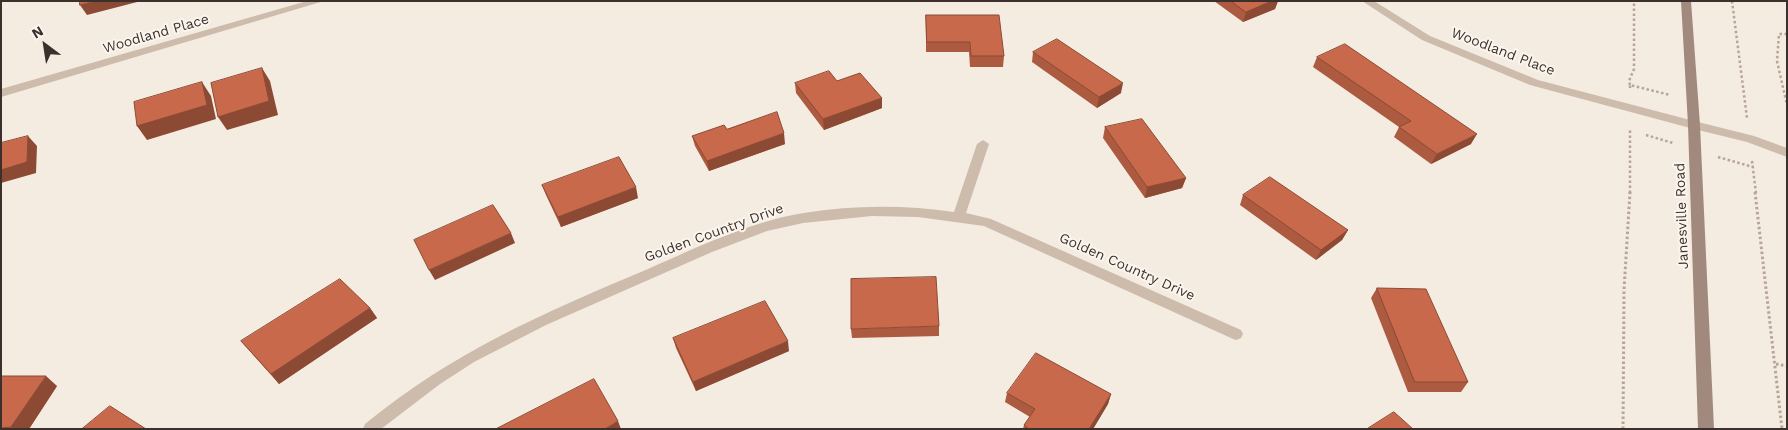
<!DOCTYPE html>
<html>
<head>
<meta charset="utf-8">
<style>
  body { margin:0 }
  #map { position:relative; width:1788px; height:430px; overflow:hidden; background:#f4ebe1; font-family:"Work Sans",sans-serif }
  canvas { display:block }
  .frame { position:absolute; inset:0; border:2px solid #3b302b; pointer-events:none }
  .north { position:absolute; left:20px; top:20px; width:50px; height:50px; -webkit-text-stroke:4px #fbf5ee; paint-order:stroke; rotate:329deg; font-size:14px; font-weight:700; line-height:20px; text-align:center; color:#3b302b }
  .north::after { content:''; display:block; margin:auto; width:18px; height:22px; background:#3b302b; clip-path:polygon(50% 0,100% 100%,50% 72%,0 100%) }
</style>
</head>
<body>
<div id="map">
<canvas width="1788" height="430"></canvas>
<div class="frame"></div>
<div class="north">N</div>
</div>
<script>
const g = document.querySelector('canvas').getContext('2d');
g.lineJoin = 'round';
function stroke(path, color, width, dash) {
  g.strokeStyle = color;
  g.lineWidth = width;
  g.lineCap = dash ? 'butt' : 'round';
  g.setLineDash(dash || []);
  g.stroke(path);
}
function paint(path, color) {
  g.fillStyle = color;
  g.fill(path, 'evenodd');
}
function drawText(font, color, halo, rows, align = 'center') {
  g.font = font + ' "Work Sans",sans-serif';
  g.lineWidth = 4;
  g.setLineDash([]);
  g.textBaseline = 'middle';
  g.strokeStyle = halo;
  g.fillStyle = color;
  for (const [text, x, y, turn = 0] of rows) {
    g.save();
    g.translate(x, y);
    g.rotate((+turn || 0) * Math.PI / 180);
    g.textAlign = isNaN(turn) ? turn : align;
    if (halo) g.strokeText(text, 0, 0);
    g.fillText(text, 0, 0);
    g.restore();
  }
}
const pathFar1 = new Path2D(`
  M1732,1L1747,118
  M1787,34H1779L1777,61L1787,105
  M1630,85L1629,81L1634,69V1
  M1630,88V85L1670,95
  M1646,135L1673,143
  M1718,157L1753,167
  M1752,161L1756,193
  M1630,193V130`);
const path = new Path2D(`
  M1755,192L1782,429
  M1776,364L1787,366
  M1623,429L1624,290L1630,192`);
const lane = new Path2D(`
  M1694,121L1754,136L1787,148V157L1747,142L1690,128L1688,125L1690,122Z`);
const street = new Path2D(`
  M307,1H324L1,97V89Z
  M1362,1H1374L1430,36L1538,80L1694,121L1700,125L1694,129L1530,85L1422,40Z
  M983,140L989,144L966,213L991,219L1241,330L1243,334L1241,338L1236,340L1231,338L984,226L918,217L872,216L803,223L767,231L712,252L546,325L474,362L440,384L381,429H363L365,424C453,352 543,313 648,269C698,247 749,222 804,213C853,205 905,205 954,212L977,144Z`);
const secondary = new Path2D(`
  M1681,1H1691L1700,125L1714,429H1698L1688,125Z`);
const wall = new Path2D(`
  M1214,1H1278L1275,9L1243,22Z
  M926,15L1004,56L1003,67H970L969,52H926Z
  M1033,52L1121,93L1097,108L1032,62Z
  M1317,57L1471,144L1431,164L1394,137L1399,127L1313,67Z
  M837,81L882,98V108L824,130L796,93L795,83Z
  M1105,127L1186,178L1182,188L1145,198L1103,138Z
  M727,129L785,144L709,171L695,146L692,136Z
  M542,185L638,198L561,227L546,195Z
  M1243,195L1348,230L1342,240L1316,260L1240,205Z
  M1377,288L1468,382L1461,392H1408L1371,298Z
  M370,308L377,318L279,384L241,341Z
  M939,326V336L852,338L851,329Z
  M673,338L789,351L696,391L676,348Z
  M1,376L57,386L29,429H1Z
  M1007,393L1111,394L1108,404L1093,429H1023L1024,425L1030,417L1005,402Z`);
const shadedWall = new Path2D(`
  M96,1H141L87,15L80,5Z
  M1272,1H1278L1275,9L1243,22L1246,12Z
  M262,68L270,81L278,115L227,130L218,117Z
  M202,82L211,96L216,119L147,140L137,126Z
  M1123,83L1121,93L1097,108L1099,97Z
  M882,98V108L824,130L823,119Z
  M784,133L785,144L709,171L707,161Z
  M1477,134L1471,144L1431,164L1437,154Z
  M28,136L37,146L36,173L1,183V170Z
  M1186,178L1182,188L1145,198L1147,187Z
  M636,187L638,198L561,227L558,217Z
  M1348,230L1342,240L1316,260L1321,250Z
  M511,233L515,243L435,280L429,270Z
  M370,308L377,318L279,384L271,374Z
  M788,341L789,351L696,391L693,382Z
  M46,376L57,386L29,429H13L11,427Z
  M1111,394L1108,404L1093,429H1089Z
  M618,421L621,429H605Z`);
const building = new Path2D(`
  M80,1H96L80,5Z
  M1231,1H1272L1246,12Z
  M926,15H999L1004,56H971L970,42H927Z
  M1057,39L1123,83L1099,97L1033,52Z
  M1345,44L1477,134L1437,154L1399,127L1411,121L1317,57Z
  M262,68L269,101L218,117L211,83Z
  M829,71L837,81L860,73L882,98L823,119L795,83Z
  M202,82L207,105L137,126L134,102Z
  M777,112L784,133L707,161L692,136L724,125L727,129Z
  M1142,119L1186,178L1147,187L1105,127Z
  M28,136L27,162L1,170V143Z
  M619,157L636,187L558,217L542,185Z
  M1270,177L1348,230L1321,250L1243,195Z
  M493,205L511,233L429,270L414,240Z
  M936,277L939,326L851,329V279Z
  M340,279L370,308L271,374L241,341Z
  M1377,288L1426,289L1468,382H1415Z
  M765,301L788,341L693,382L673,338Z
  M1036,353L1111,394L1089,429H1029L1024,425L1035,409L1007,393Z
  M1,376H46L11,427L1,428Z
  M594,379L618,421L605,429H496Z
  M110,406L146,429H82Z
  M1394,412L1413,429H1367Z`);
const streetNames = [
  ["Woodland Place",156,34,-16],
  ["Woodland Place",1503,52,21],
  ["Janesville Road",1682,216,-92],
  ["Golden Country Drive",714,233,-20],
  ["Golden Country Drive",1127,267,24]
];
stroke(pathFar1, '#b9a596', 2.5, [2.5, 2.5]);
stroke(path, '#b9a596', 3, [2.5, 2.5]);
paint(lane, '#cdbbac');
paint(street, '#cdbbac');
paint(secondary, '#a18a7d');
paint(wall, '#ac5a40');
paint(shadedWall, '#8c4a34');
paint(building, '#c8694b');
stroke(building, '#8c4a34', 1);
drawText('14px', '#3b302b', '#fbf5ee', streetNames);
</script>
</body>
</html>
